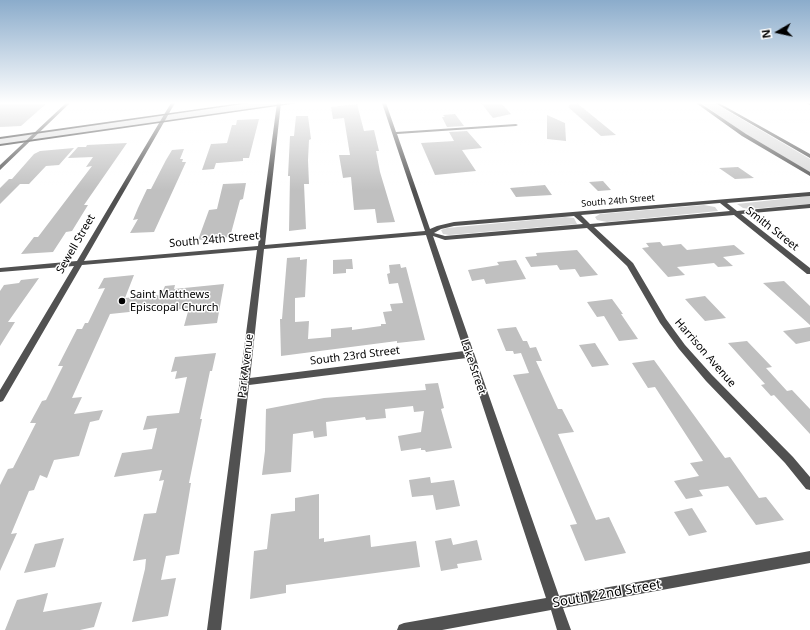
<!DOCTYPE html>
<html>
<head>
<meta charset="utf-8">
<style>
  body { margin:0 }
  #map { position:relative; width:810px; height:630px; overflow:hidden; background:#fff; font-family:"Noto Sans",sans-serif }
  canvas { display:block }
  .north { position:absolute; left:758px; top:12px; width:40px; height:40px; -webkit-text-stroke:3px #fff; paint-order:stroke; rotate:261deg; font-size:11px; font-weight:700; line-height:16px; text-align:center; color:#000 }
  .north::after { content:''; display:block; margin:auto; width:14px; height:18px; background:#000; clip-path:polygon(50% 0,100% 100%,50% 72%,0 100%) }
</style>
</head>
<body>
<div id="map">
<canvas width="810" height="630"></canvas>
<div class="north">N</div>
</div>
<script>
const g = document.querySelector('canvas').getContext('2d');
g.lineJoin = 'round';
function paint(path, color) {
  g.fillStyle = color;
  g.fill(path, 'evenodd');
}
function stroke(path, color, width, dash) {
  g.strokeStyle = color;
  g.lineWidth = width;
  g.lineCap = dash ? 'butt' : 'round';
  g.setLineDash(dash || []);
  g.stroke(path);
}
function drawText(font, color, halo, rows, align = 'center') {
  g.font = font + ' "Noto Sans",sans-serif';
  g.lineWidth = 3;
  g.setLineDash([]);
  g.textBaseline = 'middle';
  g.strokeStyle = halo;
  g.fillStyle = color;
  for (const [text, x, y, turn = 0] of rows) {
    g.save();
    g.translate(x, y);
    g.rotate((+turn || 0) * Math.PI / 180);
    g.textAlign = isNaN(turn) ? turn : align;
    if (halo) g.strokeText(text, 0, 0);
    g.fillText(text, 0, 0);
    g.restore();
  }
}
const green = new Path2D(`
  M248,103H296L0,145V138Z
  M701,103H714L810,159V173L751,138Z
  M810,196V204L750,209L743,208L737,204Z
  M704,205L715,207L718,211L607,222L597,220L595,217L600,214Z
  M565,217L574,218L577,224L449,235L443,234L441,230L447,228Z`);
const building = new Path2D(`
  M0,103H47L21,126L0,127Z
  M481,103H501L511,114L493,118Z
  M572,103H577L616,135L601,136L568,107Z
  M357,104L364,131L374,130L379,151H376L380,172L395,222L377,223L375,209L354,210L351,177L343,178L339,155H350L344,118L333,119L331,107Z
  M455,114L464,126L447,127L442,117H445L443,115Z
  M547,115L565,123L566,141L547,139Z
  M296,116H308L311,139L309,140L308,160L309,184H304L306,229L289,231L290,176H288L290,136H294Z
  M259,119L249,158H243V161L218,163H216L214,169L202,170L211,144L227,143L232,125H236L237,120Z
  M467,131L482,148L462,150L476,171L435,175L421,143L454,141L449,132Z
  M127,143L84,205H88L72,231L66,232L53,252L21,254L34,237H38L92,166L86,167L93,157L68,158L78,147H86L87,145Z
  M74,148L59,165L46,166L29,184H20L0,204V188L9,179H12L34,154L40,151Z
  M184,149L180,159H183L182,162H186L154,232L130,233L138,219L133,220L138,208L147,189H151L166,160L172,150Z
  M738,167L754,178L735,179L719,168Z
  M603,181L611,190L598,191L589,182Z
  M246,183L243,199L240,200L230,237L198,240L209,210L217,209L223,184Z
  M545,185L552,195L516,197L510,188Z
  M660,242L663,246L681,244L687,250L734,245L745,254L723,257L733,266L718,267L714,263L677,267L685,275L668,277L642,248L649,247L646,243Z
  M577,250L598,275L580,277L575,269L560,270L557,265L531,267L525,257L537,256L536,253Z
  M300,257V260L307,259L305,297L295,298V322L309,321L308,339L331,337V329L352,327V330L381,326V324H386L383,312L392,311L390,304L403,303L398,283L389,284L387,274L390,273L389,265L400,264L401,268L406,267L425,340L397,343V341L281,356L280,319H282L287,258Z
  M352,259L353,269H346V273L333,274V260Z
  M516,260L526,279L486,284L484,279L472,281L468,270L499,265L497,262Z
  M134,275L125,298L161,295L165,286L175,285L174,289L224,284L217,323L184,326L189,308L157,312L158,309L110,314L72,398L82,397L74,414L103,410L99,420L90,422L79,456L54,460L47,478L40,475L34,490L29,491L11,534L17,533L0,571V485L8,469L13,468L36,423H30L42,401L46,400L63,366H58L77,329H82L85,323H88L105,288L98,289L104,278Z
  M39,278L8,322H15L0,346V291L4,285L19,283L21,280Z
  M784,281L810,306V325L763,283Z
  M705,296L726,318L705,321L685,299Z
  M612,299L623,314H621L638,339L619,341L604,316L597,317L587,302Z
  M516,327L523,341H527L530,348L536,347L542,361H536L558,409H562L574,432L558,434L596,520L609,517L626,553L585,561L570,525L577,524L513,375L529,373L521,353L514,354L513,351H506L497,329Z
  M810,327V341L796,344L783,331Z
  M747,341L772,367L766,368L787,391L792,390L810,409V434L774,395L771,396L761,385L765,384L728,343Z
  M595,343L609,365L592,367L579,345Z
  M216,353L212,371H210L200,419H202L189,483H191L179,554L166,556L161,580L176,578L168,616L132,622L145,569L146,559L133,561L144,514L156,513L164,480L159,481L162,470L114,477L122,453L152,449L157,428L143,430L147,416L179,413L187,377L175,379L177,371L171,372L175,357Z
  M654,360L725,458L730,457L759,498L766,497L784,520L756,525L728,486L699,490L703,496L686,499L674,481L699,476L690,463L703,461L655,387L648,388L632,363Z
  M438,383L444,408L441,409L452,448L426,452L425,450H421V448L401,451L398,436L421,432L424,411L414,412L413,406L385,409L386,418L366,420L365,417L326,422L327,436L314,438L313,431L293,434L291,472L262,475L265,451L266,409L324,398L426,390L425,384Z
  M430,477L431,483L454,480L460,506L436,510L433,495L412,497L409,480Z
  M319,494V539L324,538V542L370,535L371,547L416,541L420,567L286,585V593L250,599L254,551L267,549L271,514L295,511V498Z
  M692,508L707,532L689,536L674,512Z
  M64,538L55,567L24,573L35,544Z
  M451,538L453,545L477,540L482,560L457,564L458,568L441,571L435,541Z
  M48,593L43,612L102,602L94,627L80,630H5L17,600Z`);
const street = new Path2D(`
  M66,103H70L0,170V165Z
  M171,103H175L84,261L258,246L277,103H281L265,245L425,231L382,103H386L396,132L516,124L518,125L516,126L397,134L430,229L437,226L454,222L810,192V196L727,203L737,211L810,204V208L741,214L810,268V274H807L734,215L594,227L633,263L666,319L685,345L712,375L793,457L810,477V490L806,489L785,463L706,381L679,349L660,323L627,266L587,228L445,240L433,236L559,596L810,551V563L563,608L571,630H557L551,610L442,630H397L399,625L404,623L546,598L467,358L249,385L221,630H207L257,250L82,265L3,401L0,402V390L74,266L0,272V268L77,261ZM720,203L730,211L590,224L581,215ZM574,216L583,224L445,236L434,233L441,229L454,226ZM426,235L464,351L250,378L264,249Z
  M696,103H700L746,134L810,172V176L742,136Z
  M715,103H719L810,154V158Z`);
const secondary = new Path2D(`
  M241,103H250L0,139V137Z
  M289,103H298L0,146V144Z
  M806,103H810V105Z`);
const markers = [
  [122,301,4,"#000"]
];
const farStreetnames = [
  ["South 24th Street",618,201,-5]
];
const streetNames = [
  ["Smith Street",772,229,38],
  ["South 24th Street",214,240,-5],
  ["Sewell Street",76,244,-60],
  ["Harrison Avenue",705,353,49],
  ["South 23rd Street",355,356,-7],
  ["Park Avenue",246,366,-83],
  ["Lake Street",473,367,71]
];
const poiNames = [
  ["Saint Matthews",130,295],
  ["Episcopal Church",130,308]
];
const nearStreetnames = [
  ["South 22nd Street",607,594,-10]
];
paint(green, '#d8d8d8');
paint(building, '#c0c0c0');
paint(street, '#515151');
paint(secondary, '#1e1e1e');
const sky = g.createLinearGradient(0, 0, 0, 191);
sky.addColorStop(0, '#8baccb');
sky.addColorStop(0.54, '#fff');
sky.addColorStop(1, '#ffffff00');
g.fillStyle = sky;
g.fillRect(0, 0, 810, 191);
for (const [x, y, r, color] of markers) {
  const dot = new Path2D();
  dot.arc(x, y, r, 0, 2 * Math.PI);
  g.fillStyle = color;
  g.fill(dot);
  stroke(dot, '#fff', 1.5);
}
drawText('9px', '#000', '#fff', farStreetnames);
drawText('11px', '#000', '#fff', streetNames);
drawText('11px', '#000', '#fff', poiNames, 'left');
drawText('13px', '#000', '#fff', nearStreetnames);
</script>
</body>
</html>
